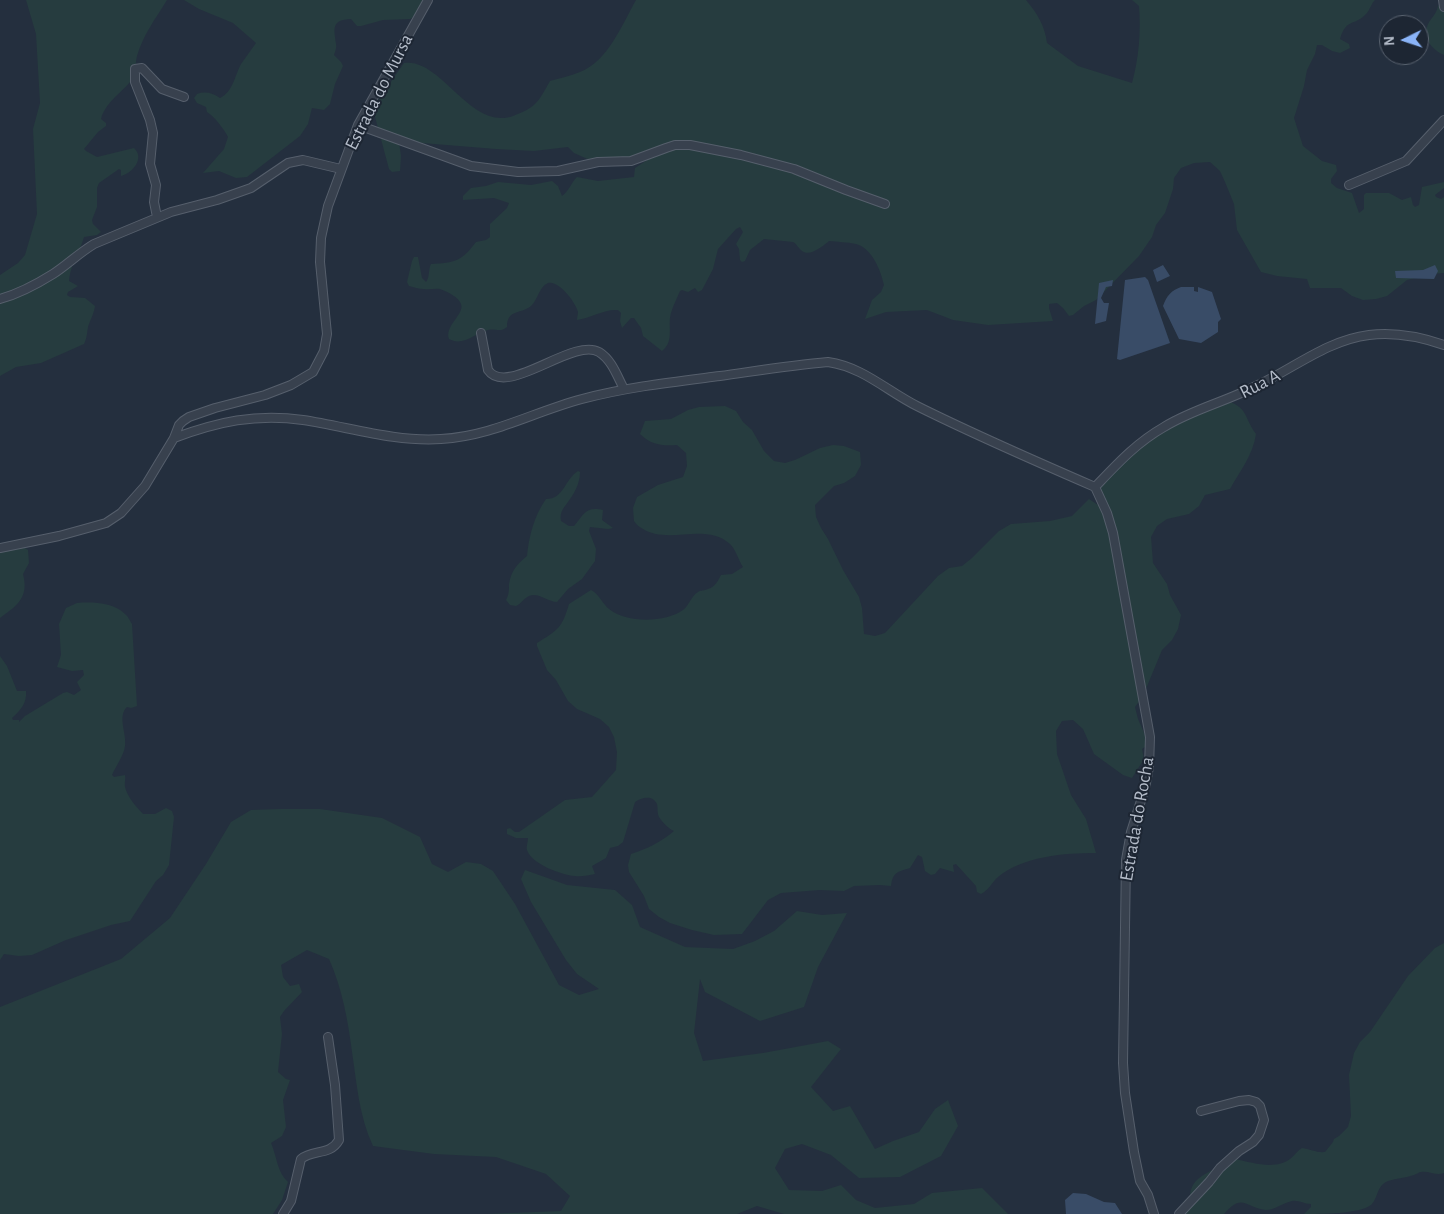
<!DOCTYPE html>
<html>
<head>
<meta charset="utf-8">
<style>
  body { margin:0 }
  #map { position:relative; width:1444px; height:1214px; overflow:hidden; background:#242f3e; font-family:"Alegreya Sans",sans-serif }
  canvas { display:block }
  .north { position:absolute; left:1379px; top:15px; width:50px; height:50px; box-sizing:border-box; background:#1d2633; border:1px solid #59626f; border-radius:50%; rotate:266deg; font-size:14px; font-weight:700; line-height:20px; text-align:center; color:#b4bcc9 }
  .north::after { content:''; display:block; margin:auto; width:18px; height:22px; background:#8ab4f8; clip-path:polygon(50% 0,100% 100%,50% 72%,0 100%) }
</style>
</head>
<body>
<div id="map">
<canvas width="1444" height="1214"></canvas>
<div class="north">N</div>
</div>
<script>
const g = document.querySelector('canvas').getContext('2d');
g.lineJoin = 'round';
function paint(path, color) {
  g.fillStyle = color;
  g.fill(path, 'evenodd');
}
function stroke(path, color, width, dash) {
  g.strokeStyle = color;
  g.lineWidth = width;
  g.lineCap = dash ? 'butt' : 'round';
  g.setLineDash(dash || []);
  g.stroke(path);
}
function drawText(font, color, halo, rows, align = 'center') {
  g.font = font + ' "Alegreya Sans",sans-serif';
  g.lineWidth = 4;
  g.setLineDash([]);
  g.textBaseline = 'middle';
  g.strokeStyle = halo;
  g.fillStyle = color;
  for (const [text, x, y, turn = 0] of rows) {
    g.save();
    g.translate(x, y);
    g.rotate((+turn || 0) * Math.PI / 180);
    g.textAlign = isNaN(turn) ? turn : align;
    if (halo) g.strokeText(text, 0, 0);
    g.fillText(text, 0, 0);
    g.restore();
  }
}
const green = new Path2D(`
  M26,0H167C156,18 143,35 137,56C135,64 136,75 130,82C120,94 105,103 101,119L106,123V126L98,132L84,149L86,151L97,157L134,148C145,158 133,173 121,176V170L119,169L99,183L97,188V207L92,220L93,224L101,232L97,235L84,237C79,255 71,262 69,281L78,286L68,292L67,295L70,297L85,298L95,306C94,314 90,320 88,327C87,333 87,338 84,344L41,363L16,367L0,376V275L18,263L25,255L37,214L33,129L40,103L36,34Z
  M184,0H423L415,16L410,19L383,20L361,26H357L351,19C331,20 334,28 336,44C337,47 335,52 334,55L341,62L343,66L335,84L330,104L324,110L312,108L308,124L300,136L247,177L236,178L219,171L203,173L224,149L228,137C224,129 214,116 207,112L206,107L197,103L194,98L197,94C205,91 213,93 220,98C233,92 235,75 241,64C246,57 251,50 256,43L233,23L199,9Z
  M636,0H1026C1037,13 1045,26 1047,43L1078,66L1132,83C1139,58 1141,31 1139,6L1132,0H1375C1371,4 1370,10 1366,14C1355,26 1346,18 1340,39L1349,44L1350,48L1340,53L1332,51L1322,45H1317L1315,54L1307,70L1304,86L1294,118L1303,146L1322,161L1336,165L1337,171L1331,179V183L1337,188L1352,193L1359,213L1364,209V195L1366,193H1389L1402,200L1411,197L1413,205L1415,207L1419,205L1422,187L1444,182V188L1435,195L1436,197L1441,199L1444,197V273L1431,274L1407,280L1387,296L1376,299L1363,300L1352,296L1341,288H1310L1307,279L1277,276L1261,272L1237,230L1234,204L1225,182L1220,171L1210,162L1194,163L1181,168L1174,178L1173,189L1165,213L1156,225L1152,237L1139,256L1096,300L1084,306L1073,315L1069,316L1063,308L1057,303L1049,304V308L1053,321L988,325L953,320L927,310L886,312L865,319L872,300L881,292L884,285C881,271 872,248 856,244C847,242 838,242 829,241C823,246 810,257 802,251C798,248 797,244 793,242L764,239L750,250L745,261L742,262L740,260L739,249L736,244L743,232L740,227L736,229L718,249L713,269L702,290L698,292L695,288L688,292L682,290L680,291C677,298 673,306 671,313C667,326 675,341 662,351L643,336L641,328L634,318H631L622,328L620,321L621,313L618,310C604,309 591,318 577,320C577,317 578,314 578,312C576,303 559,280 548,283C539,287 538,299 532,305C522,315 507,308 507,327C500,333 496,328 488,330C475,333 463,347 449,339C444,326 465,314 461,304C459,297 446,291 440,289C435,288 429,290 424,289C419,289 414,287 409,286L407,282L412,261L414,257H418L422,278L426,282C430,277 428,270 431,264C455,263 462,261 476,242L486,240L490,237V224L507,208L509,203L494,198L463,200V196L471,188L486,186L498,182L531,185L552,181L558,186L562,196C569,191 571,183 577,177L598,181L634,177L635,168L655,155L656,147L632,158L592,161L574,153L568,147L534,151L496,149L422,143L405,139L399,142L401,156L400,171L392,172L389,169L374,113L379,99L404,63C441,57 470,131 513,116C537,107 538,102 550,81C560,78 570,76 580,72C608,61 622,25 636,0Z
  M1444,3V55C1433,50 1423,40 1427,27C1429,19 1436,16 1438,6Z
  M1225,400C1249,408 1243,416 1256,434C1253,455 1240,471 1230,489L1205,495L1199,506L1189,514L1167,519L1157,526L1151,537L1153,563L1167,584L1170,595L1181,615L1178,629L1172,640L1162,650L1143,696L1135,707L1138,719L1149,744L1142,749L1144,759L1132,778L1123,775L1094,754L1083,729L1073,720L1062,721L1056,731L1057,754L1071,795L1086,819L1096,853C1065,853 1023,856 998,877C992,882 989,890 981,894L977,892L976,886L956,864L953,865L954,872L940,868L935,874L931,875L925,871L922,857L918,855L910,868C897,872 893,872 891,886L880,885L854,886L844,891L820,890L781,893L768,900L742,934L714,935L692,930L670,923L659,917L649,909L644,896L629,872L628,865L631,854C647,849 661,842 674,831C669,829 662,822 659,817C657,813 658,808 657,804C653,795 642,797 635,802L623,842L618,846L610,848L606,858L592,866L595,874C589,875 582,877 575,876C562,875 531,864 527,850C526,847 528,842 528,838H516L507,834V829L510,828L515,832H519L565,800L592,797L616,770L617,752L614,737L609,727L600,719L577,709L568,701L556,680L547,670L537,646V643C558,630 562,628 569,604L591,590C599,594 602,603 609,609C626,623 665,623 683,610C689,606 691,596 698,592C700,590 703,591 705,590C714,588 717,583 721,575L732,574L743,567C739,561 735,548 730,544C705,522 669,545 643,529C639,527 636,524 634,521L633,508L637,497L658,485L683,477L687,466L686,453L677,445C662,446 651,445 640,434L645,421L671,419L688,410L699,407L725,406L736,411L743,422L752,430L764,451L774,461L785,463L795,460L820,448L833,445L844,446L860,452L861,465L855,476L844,483L834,486L815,505L816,517L821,528L828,539L843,570L859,597L862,608L864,634L875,636L885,633L938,576L949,568L962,566L972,558L999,531L1011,524L1050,521L1072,516L1089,499L1098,505L1101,488L1105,477L1114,464L1165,429Z
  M578,471L580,472C580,481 576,491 570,499C565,507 559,511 561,521L569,526H574C584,514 586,506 603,510L602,520L613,528L608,529L590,527L589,531L596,549L595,561L582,579L568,589L557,602C548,602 538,592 529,596C524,598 521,604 516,606L510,605L506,600C509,595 509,590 509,584C511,571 517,564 527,556C529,536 534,516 546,499C564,499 564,480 578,471Z
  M20,544L28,550L29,563L23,574C29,597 18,605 0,618V551Z
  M77,603C92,602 113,602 125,614C128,616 130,621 132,624L137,706L131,708L127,707C117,716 127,734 125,746C124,755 116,766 112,775L114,777L125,775C126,779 124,783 125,787C128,798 135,805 143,814H155L166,808L172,811L174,817L169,865L163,875L156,881L130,921L111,925L66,940L32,955L19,956L4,954L0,960V656L7,666L17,691H26C27,703 21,710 12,718L13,720H19V722L25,716L63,693L67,692L74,695L81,690L77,682L84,675L83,670L72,671L57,667L61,655L59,624L66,608Z
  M281,809H320L382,818L420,837L432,864L448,872L466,862L481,864L493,871L515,904L559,985L579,995L599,989L577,974L566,960L531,902L521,879L525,870L567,885L615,890L632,905L640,927L685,947L733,949L755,941L774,931L797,911L822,915L847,913L818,967L804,1007L760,1021L705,992L700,979L694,1033L703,1061L763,1053L828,1041L841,1049L811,1087L833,1111L850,1106L875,1149L893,1141L919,1132L935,1109L948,1100L958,1126L941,1156L900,1177L859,1178L831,1155L802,1144L785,1149L775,1168L789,1190L822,1191L841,1185L856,1200L875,1208L914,1204L932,1193L982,1188L1008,1214H784L757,1206L737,1214H486L561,1211L570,1196L546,1174L496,1157L434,1154L373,1146C359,1116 357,1085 352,1052C348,1020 342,988 329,959L307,950L281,965L283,977L290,986L299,984L302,992L284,1011L280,1017L282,1034L278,1072L286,1079L290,1080L283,1100L286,1127L282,1136L271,1143C277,1157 277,1172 288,1182L282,1200L273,1214H0V1007L121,959L170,918L206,864L231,822L251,810Z
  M1444,943V1173C1434,1176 1430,1171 1421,1172C1419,1172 1417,1174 1414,1175C1406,1178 1397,1178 1388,1181C1376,1186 1379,1197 1371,1205C1359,1214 1321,1214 1304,1214L1311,1207V1204C1304,1204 1299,1200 1292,1201C1283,1203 1274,1210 1266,1210C1245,1208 1243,1192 1224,1214H1184C1186,1211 1190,1207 1190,1203C1191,1198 1189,1193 1192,1187C1199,1172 1223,1167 1236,1159C1252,1163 1276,1170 1290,1159C1294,1156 1297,1151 1302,1148C1310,1149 1317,1153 1325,1152L1333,1142L1334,1139L1339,1136L1348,1127L1351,1116L1349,1075L1354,1053L1360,1042L1370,1032L1408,976L1435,948Z`);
const water = new Path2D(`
  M1163,265L1170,276L1157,282L1153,270Z
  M1435,265L1438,271L1434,279L1396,278L1395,271L1423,270Z
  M1145,277L1148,280L1170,343L1120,360L1117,359L1125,280Z
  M1113,280L1112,286L1106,287L1101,298L1104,303H1109L1106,321L1095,324L1099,283Z
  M1181,287H1194V291L1198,292V287L1212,292L1221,319L1218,322V332L1201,343L1179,339L1163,306C1167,295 1171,291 1181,287Z
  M1073,1193L1086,1194L1104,1202L1115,1203L1122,1214H1066L1065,1200Z`);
const street = new Path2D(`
  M1443,0L1444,7
  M358,125L471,166L518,172L558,171L598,162L631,161L666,148L675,145H690L741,155L794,169L846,190L885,204
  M1349,185L1406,161L1444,120
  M157,217L154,202L156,185L150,164L153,133L150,120L135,82V69L142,68L162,89L184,97
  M0,299C18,294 37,284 53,274C67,265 79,253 94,244L171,212L217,200L251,188L288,163L303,160L341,169
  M481,333L488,370C507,398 573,337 599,352C612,360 617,376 624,389
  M174,438C217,422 256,413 303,420C349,427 394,442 441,439C493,436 533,412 582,399C627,387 673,382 720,376C756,371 792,365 828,362C863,367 887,391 917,406C975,435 1035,461 1095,487
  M1095,487L1107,513L1113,533L1150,737L1149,767L1145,788L1131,832L1126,860L1123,1063L1125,1093L1134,1152L1140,1181L1148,1195L1154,1214
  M1095,487C1117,464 1136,443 1164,427C1193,409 1228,401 1258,385C1294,368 1328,340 1369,335C1393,332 1421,337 1444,345
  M0,548L59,536L106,523L121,513L145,486L174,438L179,425L183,421L189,417L215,408L265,395L291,385L313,372L324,351L327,334L320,262L321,238L328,206L358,125L428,0
  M283,1214L291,1201L301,1159C313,1149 330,1156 339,1140L335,1085L328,1037
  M1179,1214L1209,1182L1220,1168L1239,1151L1253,1142L1259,1135L1264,1120L1260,1106L1256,1102L1249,1100L1239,1101L1201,1111`);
const streetNames = [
  ["Estrada do Mursa",379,92,-63],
  ["Rua A",1260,384,-27],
  ["Estrada do Rocha",1137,819,-80]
];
paint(green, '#263c3f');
paint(water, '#394c67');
stroke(street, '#565f6c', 10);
stroke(street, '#38414e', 8);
drawText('19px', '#b4bcc9', '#1d2633', streetNames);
</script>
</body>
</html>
